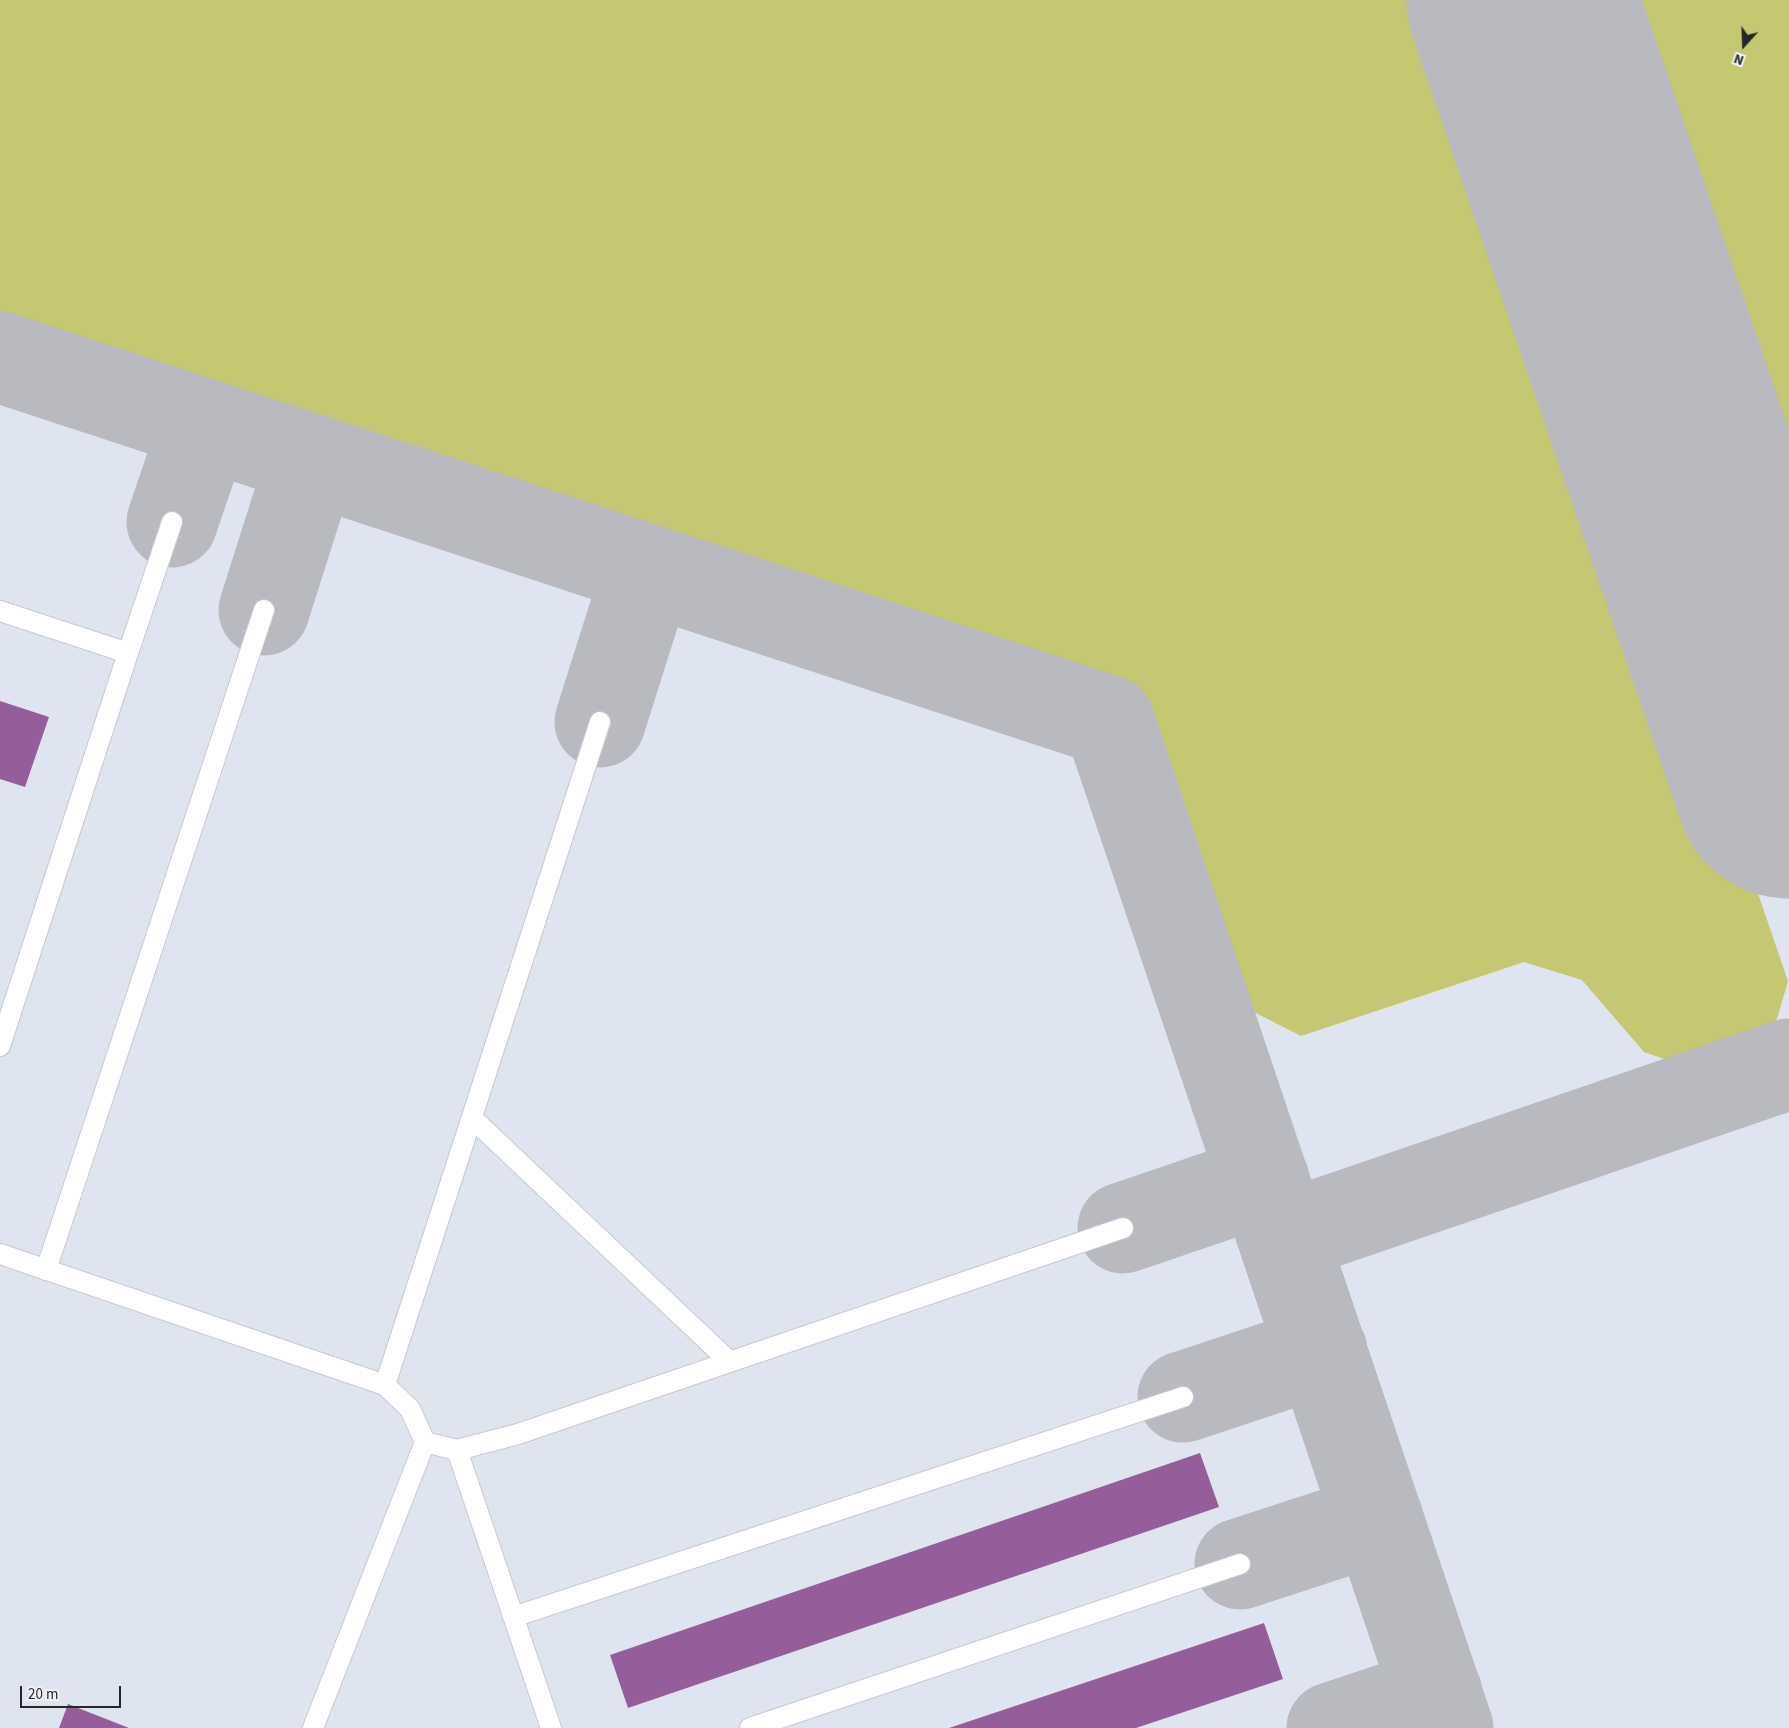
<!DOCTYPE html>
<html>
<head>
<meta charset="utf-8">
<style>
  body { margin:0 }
  #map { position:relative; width:1789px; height:1728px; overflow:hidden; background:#eff1f7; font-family:"Source Sans 3",sans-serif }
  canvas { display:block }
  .north { position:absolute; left:1719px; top:20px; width:50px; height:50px; -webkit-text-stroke:4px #eff1f7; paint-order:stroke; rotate:200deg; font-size:14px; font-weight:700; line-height:20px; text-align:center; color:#262729 }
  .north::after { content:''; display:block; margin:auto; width:18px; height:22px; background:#262729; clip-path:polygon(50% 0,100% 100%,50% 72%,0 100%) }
  .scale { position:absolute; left:20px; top:1686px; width:101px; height:22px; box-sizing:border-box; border:2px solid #262729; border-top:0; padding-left:6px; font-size:15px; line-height:18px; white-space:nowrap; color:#262729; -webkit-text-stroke:4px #eff1f7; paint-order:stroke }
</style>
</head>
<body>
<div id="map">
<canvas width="1789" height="1728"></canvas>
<div class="north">N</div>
<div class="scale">20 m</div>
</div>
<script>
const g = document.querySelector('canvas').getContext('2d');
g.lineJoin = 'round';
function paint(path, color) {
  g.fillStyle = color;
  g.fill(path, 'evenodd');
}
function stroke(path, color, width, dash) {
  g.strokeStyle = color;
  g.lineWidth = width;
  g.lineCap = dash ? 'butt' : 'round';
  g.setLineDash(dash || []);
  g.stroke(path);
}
const built = new Path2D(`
  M0,0H1789V1728H0Z`);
const green = new Path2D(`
  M0,0H1451L1788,981L1771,1039L1685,1066L1644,1052L1582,980L1524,962L1301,1036L1248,1009L1154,735L1076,681L0,318Z
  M1589,0H1789V579Z`);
const taxiway = new Path2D(`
  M0,357L1109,721L1448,1728
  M172,522L205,425
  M264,610L312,459
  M600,722L648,570
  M1123,1228L1264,1180
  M1284,1237L1789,1064
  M1183,1397L1322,1351
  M1240,1564L1378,1519
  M1332,1728L1437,1693`);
const runway = new Path2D(`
  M1521,0L1789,784`);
const building = new Path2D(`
  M0,701L49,717L25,787L0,779Z
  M1200,1453L1219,1507L628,1708L610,1655Z
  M1264,1623L1283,1679L1136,1728H949Z
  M68,1704L129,1728H59Z`);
const service = new Path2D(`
  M0,611L128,653L0,1046
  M128,653L172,522
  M472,1118L730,1362
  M0,1254L385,1385L410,1409L425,1442L313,1728
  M46,1270L264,610
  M385,1385L600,722
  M425,1442L457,1450L518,1434L1123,1228
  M457,1450L551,1728
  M513,1617L1183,1397
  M750,1728L1240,1564`);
paint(built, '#dfe4f1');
paint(green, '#c5c773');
stroke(taxiway, '#b8babf', 91);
stroke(runway, '#b8babf', 229);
paint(building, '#955e9a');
stroke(service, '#c6c9cf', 22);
stroke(service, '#fff', 20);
</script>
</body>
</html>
